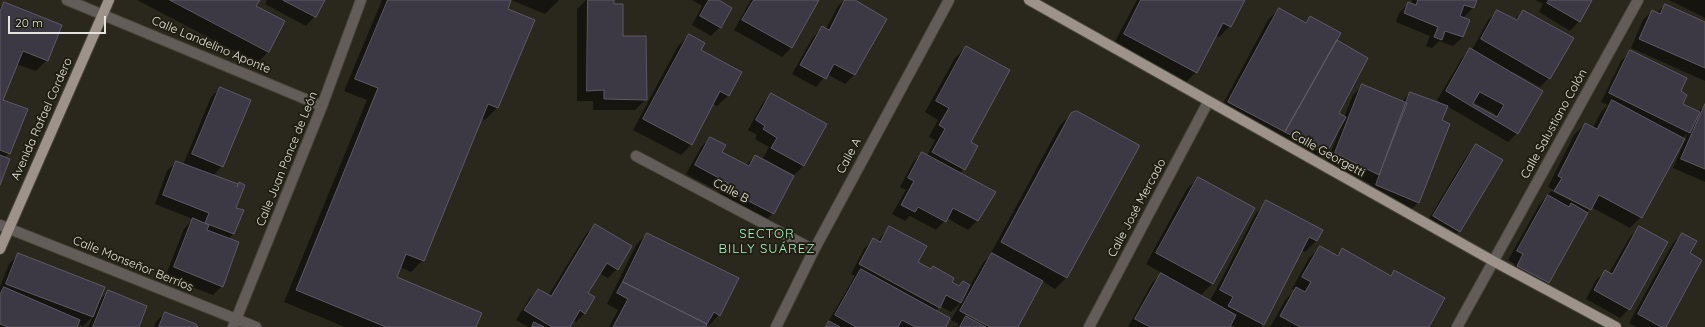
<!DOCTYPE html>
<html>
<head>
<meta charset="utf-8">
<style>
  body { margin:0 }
  #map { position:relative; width:1705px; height:327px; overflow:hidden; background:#2a271c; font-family:Quicksand,sans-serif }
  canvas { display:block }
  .scale { position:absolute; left:8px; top:16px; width:98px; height:18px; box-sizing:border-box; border:2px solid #e5e4dc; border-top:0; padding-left:5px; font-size:12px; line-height:14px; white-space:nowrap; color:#e5e4dc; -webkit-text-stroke:3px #201e13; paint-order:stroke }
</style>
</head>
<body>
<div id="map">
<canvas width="1705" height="327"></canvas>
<div class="scale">20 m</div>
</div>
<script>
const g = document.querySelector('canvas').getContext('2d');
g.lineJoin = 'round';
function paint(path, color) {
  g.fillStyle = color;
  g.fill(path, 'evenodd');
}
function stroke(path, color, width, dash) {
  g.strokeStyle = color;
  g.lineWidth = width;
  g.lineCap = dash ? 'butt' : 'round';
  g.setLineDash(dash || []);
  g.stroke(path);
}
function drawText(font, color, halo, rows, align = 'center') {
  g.font = font + ' Quicksand,sans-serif';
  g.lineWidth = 4;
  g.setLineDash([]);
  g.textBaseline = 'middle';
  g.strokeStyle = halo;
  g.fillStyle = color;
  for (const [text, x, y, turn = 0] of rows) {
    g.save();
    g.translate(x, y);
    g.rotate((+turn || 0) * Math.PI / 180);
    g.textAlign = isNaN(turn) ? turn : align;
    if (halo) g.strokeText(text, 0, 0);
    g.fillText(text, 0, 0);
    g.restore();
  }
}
const shadow = new Path2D(`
  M137,0H259L255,7L269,51L257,63Z
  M267,0H324L315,16L306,26L265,4Z
  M382,0H510L506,9L533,20L497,108L485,120L481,118L423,260L411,272L400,267L396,278L475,327H345L284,302L367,100L344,91Z
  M511,0H559L545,14Z
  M586,0H613L622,37L646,99L635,110H593V101H577V9Z
  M692,0H718L720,27L711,36L692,25L702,6Z
  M751,0H818L791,48L782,57L734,30Z
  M845,0H852L886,19L854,75L845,84L827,74L816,87L792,74L813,37L823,27L826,29L838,6Z
  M1137,0H1243L1230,26L1219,37L1216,36L1196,72L1185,83L1113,45Z
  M1412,0H1476L1473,8L1463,18V37L1453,46L1439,41L1432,48L1426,46L1430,36L1396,22L1399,13L1408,4H1411Z
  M1536,0H1591L1579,21L1570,31L1539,12L1543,4Z
  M1669,0H1705V18Z
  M4,3L47,60L36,71L16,64L2,100L9,153L4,158L0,182V7Z
  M1665,5L1705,23V81L1631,48L1643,20L1652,11L1657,13Z
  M1279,9L1304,23L1310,17L1333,45L1337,113L1344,117L1353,95L1362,86L1402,102L1410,93L1445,106L1437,100L1462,58L1472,50L1488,20L1498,11L1514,20L1524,11L1549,78L1540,87L1513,72L1517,133L1508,142L1447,106L1441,121L1419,202L1409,211L1367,195L1370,184L1327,162L1338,134L1336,133L1325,154L1316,163L1274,143L1218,113L1268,20ZM1473,102L1495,114L1494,117L1472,105Z
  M689,35L729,95L717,106L713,104L692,144L681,155L633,130L678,46ZM716,88L726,93V95L715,90Z
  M966,47L969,142L977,146L964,169L960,173L994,193L977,221L968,230L947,218L936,230L910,216L905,221L892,214L906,190L900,187L913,162L923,153L927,155L935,140L929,137L938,120L925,112L955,58Z
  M1630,52L1679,92L1681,104L1698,112L1705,106V182L1673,168L1684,142H1682L1641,217L1630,228L1591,207L1587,213L1548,283L1539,292L1509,275L1515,264L1508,260L1539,205L1551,191L1588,209V207L1548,187L1574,135L1585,124L1593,128L1601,112L1608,105L1601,102L1621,61ZM1687,134L1685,140L1683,138Z
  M220,88L222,166L213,176L238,185L233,234L228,239L222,286L213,295L165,277L184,229L193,219L155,204L167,171L176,162L183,165L211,97Z
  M771,94L826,124L803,166L794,175L763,158L769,147L755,139L757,135L748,130L762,104Z
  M1072,114L1138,146L1066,278L1055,289L1042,281L1017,327H957L959,324L951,320L961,302L951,312L940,306L935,311L944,327H825L855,276L851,274L864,249L873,240L877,242L889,227L916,263L958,287L963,282L970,286L983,263L992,254L991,253L1060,125Z
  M710,138L721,152L746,165L755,156L792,176L773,213L764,222L717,198L720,192L686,174L701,147Z
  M1476,146L1459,231L1450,240L1425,225L1467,155Z
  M1198,178L1213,283L1200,296L1210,301L1256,213L1267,202L1322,230L1316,241L1305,252L1302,250L1261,327H1236L1230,324L1229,327H1128L1152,283L1162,273L1146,264L1187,189Z
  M595,225L631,246L617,269L608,278L599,273L587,294L585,313L576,322L573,320L569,327H528L516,320L529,299L538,290L548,296L586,234Z
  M1639,228L1629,309L1620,318L1586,299L1596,280L1606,271L1609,273L1630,237Z
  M647,234L719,315L708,326L706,325L705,327H609L618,310L607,304L636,245Z
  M1683,234L1689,254L1664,327H1636L1629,323L1673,243Z
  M1320,247L1336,256L1342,250L1389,276L1394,271L1428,327H1270L1286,299L1295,290L1292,289L1309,258Z
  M18,255L98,301L108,292L138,327H88L93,316L83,326L78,324L76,327H0V287L9,264Z
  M165,313L197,327H154L156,322Z`);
const building = new Path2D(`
  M170,0H260L256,6L285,21L269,52Z
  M283,0H325L316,17Z
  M388,0H511L508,9L535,20L498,108L488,104L424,261L406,254L397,277L482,313L476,327H386L296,290L378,88L355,79Z
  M588,0H614V4H623V36H646L647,100L604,99V90L587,91Z
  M709,0H719L732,8L721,28L700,16Z
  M754,0H819L792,48L742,20Z
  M845,0H855L887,19L855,75L834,64L826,79L800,65L822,26L829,30Z
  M1141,0H1245L1231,27L1223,23L1197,73L1124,34Z
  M1418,0H1477L1474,8L1464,5L1460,16L1470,20L1463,37L1445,31L1442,40L1434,37L1438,27L1404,13L1408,2L1416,5Z
  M1549,0H1592L1580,22L1547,3Z
  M4,2L62,25L48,61L23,51L3,100L28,109L10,154L0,150V12Z
  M1665,4L1705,22V68L1639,39L1652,10L1660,14Z
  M1279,8L1306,23L1310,16L1341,33L1285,132L1228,102Z
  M1497,10L1517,20L1523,10L1574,38L1550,79L1481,39Z
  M689,34L705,43L701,50L742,72L729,96L720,91L692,145L643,119Z
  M1337,40L1368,58L1339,113L1346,117L1326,154L1285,132Z
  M966,46L1010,70L971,142L978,146L965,170L932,152L945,129L939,125L949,108L936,101Z
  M1470,48L1543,91L1518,134L1446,91ZM1480,92L1504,105L1497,117L1473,104Z
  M1630,50L1687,78L1681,91L1687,95L1683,104L1700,112L1690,133L1609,93Z
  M1362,84L1407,103L1379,175L1335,153Z
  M220,87L251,100L223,167L192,154Z
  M1410,92L1448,106L1442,120L1450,124L1419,203L1376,185Z
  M771,93L827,124L804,166L771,148L777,138L763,129L765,126L756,120Z
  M1612,100L1685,139L1642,218L1599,195L1591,210L1554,191L1562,178L1558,176L1585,123L1597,129Z
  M1705,104V169L1681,159Z
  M1077,111L1139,145V147L1067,278L1001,242L1071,113Z
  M710,137L726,145L722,152L749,166L755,155L794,176L774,214L725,189L728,183L695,165Z
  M1476,144L1503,160L1460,232L1433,216Z
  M922,152L996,192L978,221L953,208L946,222L918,207L915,212L901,205L914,181L908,178Z
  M0,155L10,159L0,185Z
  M176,161L238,184L237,187L239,182L245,185L236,208L244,210L234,234L205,223L209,213L163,195Z
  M1198,177L1255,208L1213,284L1156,253Z
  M1548,195L1569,207L1571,203L1588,213L1549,283L1517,266L1523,254L1517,251Z
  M1266,200L1323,230L1317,241L1309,237L1264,325L1228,306L1233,297L1220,290Z
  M193,218L209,225L207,230L239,242L223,287L174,267Z
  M595,224L632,246L618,270L607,263L588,293L595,297L585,314L580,310L570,327H552L524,310L538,289L551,296Z
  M889,226L927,246L918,262L931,269L933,266L954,278L952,282L959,286L963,281L970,285L961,303L946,295L940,308L859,264L873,238L880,242Z
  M1639,226L1668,242L1630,310L1594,290L1605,270L1612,274Z
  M647,233L739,278L720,316L714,312L707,324L623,282Z
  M1682,233L1697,241L1690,253L1702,260L1666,327H1661L1638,314Z
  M1320,246L1338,256L1342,248L1391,276L1394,270L1445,298L1429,327H1300L1280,316L1296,287L1305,292L1311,282L1302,277Z
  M18,253L105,287L93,317L6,284Z
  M992,253L1043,281L1018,327H990L960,311Z
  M861,269L950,318L946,327H915L902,320L898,327H856L835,315Z
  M1161,273L1236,315L1230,327H1150L1135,319Z
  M623,282L707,324L706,327H613L628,299L617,293Z
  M4,287L80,320L77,327H8L0,324V295Z
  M108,290L147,306L139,327H93Z
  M165,312L196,324L198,327H159Z
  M966,316L986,327H960Z
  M829,321L840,327H826Z
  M534,322L544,327H532Z`);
const minor = new Path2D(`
  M67,0L322,106
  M636,156L814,250
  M0,225L256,327
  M233,327L322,106L361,0
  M776,327L814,250L949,0
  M1089,327L1208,102
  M1457,327L1638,0`);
const primary = new Path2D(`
  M1029,0L1493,261L1616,327
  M0,249L109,0`);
const streetNames = [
  ["Calle Landelino Aponte",211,45,23],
  ["Avenida Rafael Cordero",42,119,-66],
  ["Calle Salustiano Colón",1554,124,-61],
  ["Calle Georgetti",1328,154,29],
  ["Calle A",849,156,-62],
  ["Calle Juan Ponce de León",287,159,-68],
  ["Calle B",731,191,28],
  ["Calle José Mercado",1137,208,-62],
  ["Calle Monseñor Berríos",133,264,22]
];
const neighbourhoodNames = [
  ["SECTOR",767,234],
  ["BILLY SUÁREZ",767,249]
];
paint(shadow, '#0007');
paint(building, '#3d3944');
stroke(building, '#5e5965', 1);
stroke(minor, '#48453b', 12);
stroke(primary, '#48453b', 12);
stroke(minor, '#625d59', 10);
stroke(primary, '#9d938b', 10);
drawText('12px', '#e5e4dc', '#201e13', streetNames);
g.letterSpacing = '1px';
drawText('13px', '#a5f2c2', '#201e13', neighbourhoodNames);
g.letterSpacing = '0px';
</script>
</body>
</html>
